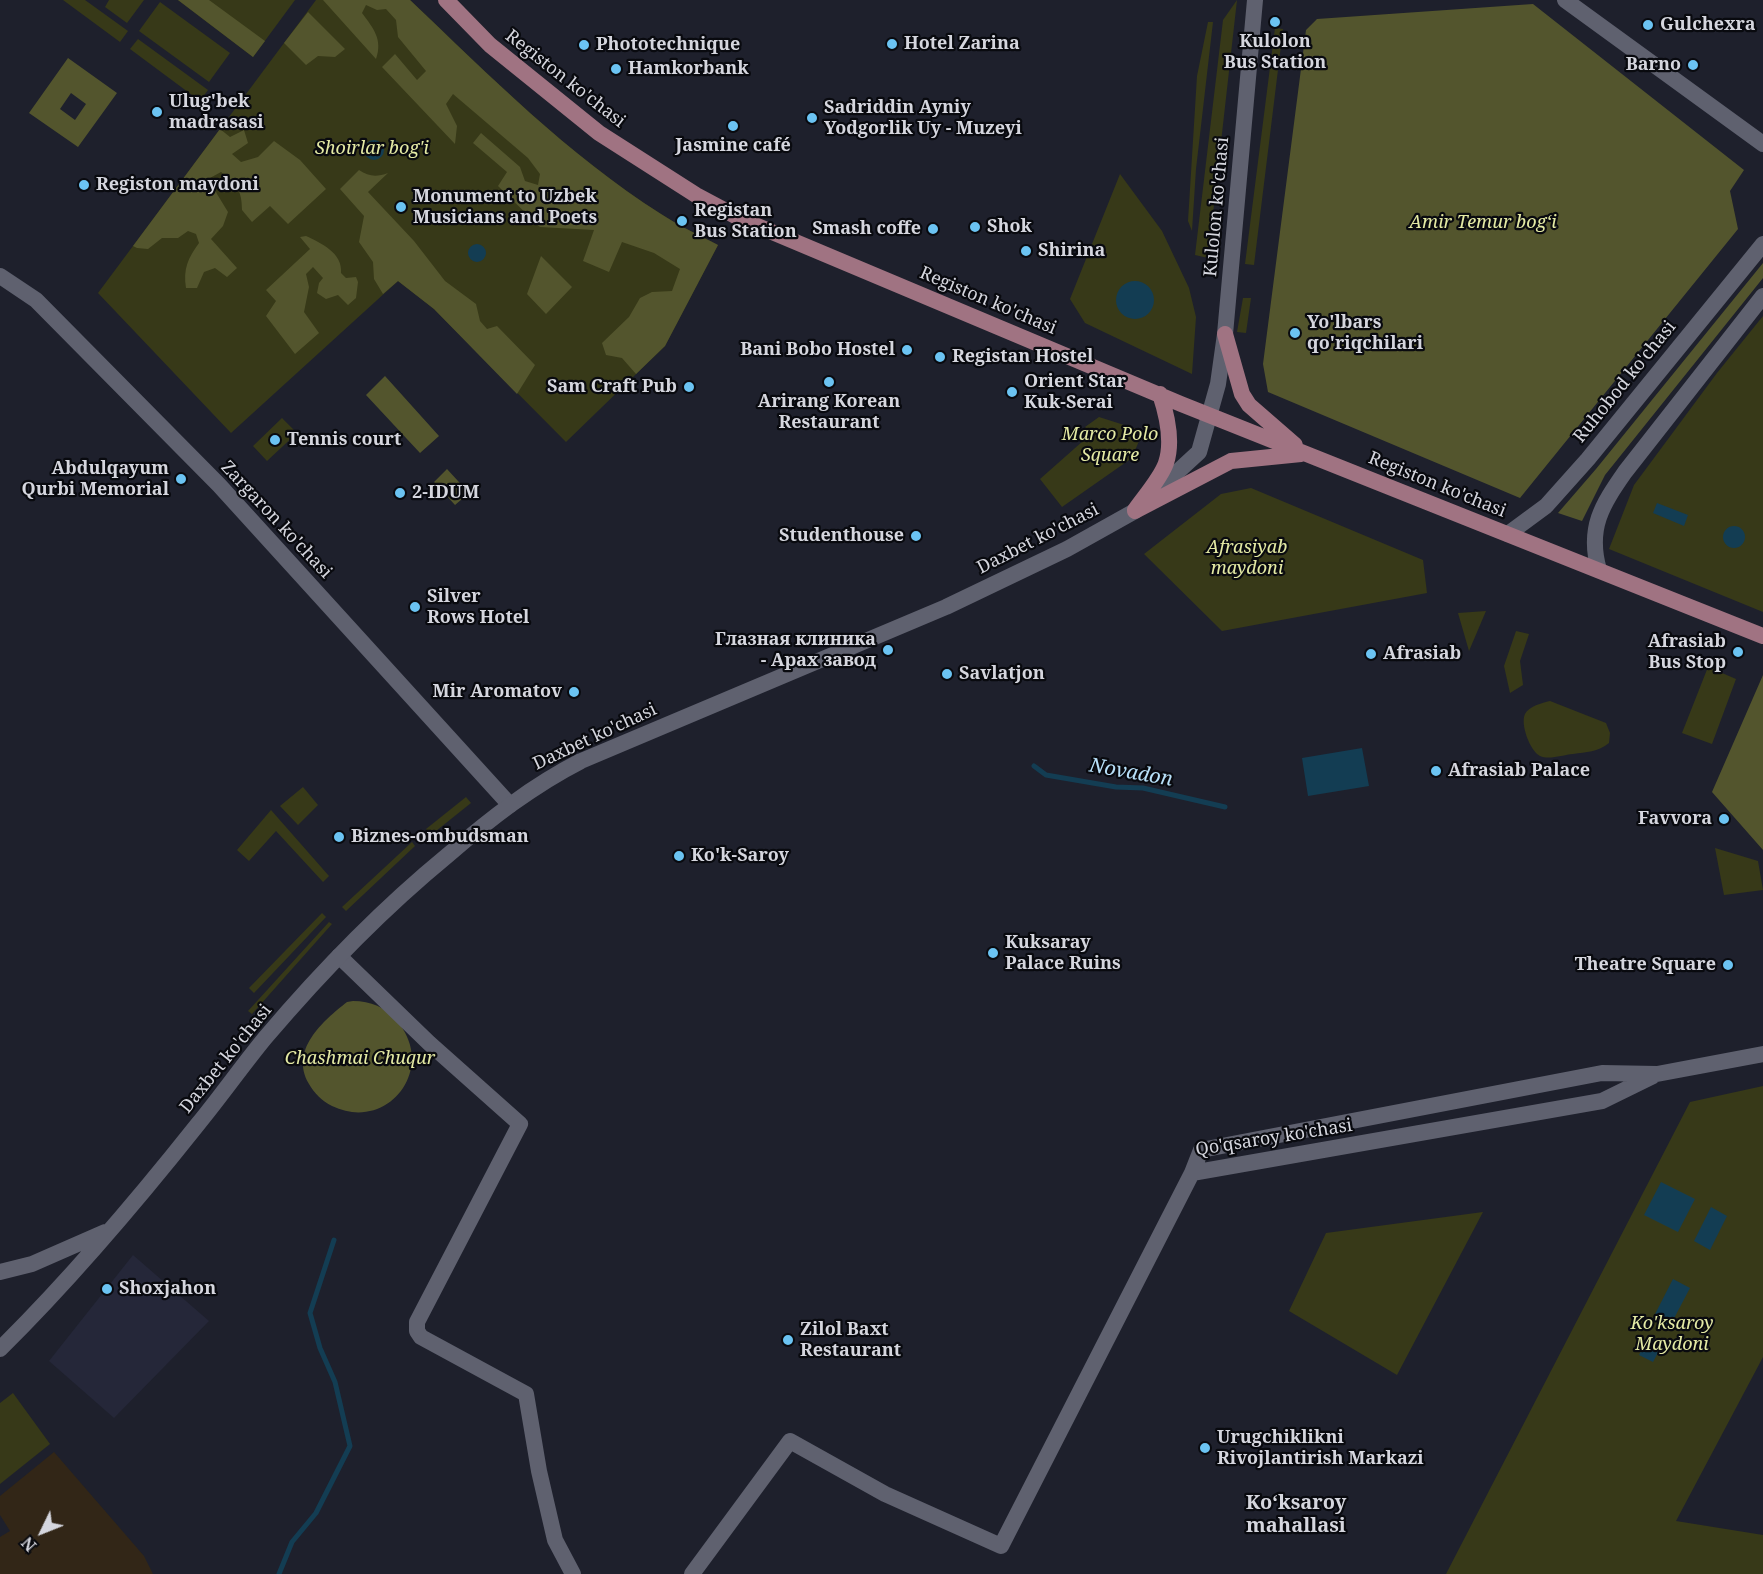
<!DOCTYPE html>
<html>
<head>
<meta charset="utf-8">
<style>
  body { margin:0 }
  #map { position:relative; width:1763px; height:1574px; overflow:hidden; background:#1e202c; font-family:"Noto Serif",serif }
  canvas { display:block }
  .north { position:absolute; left:12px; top:1502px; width:60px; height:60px; -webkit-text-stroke:4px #090a0f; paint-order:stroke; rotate:227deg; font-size:16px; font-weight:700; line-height:24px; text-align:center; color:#d5d6de }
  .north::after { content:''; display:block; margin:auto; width:21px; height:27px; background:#d5d6de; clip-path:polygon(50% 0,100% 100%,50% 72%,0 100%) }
</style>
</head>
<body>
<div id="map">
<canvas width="1763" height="1574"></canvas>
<div class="north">N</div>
</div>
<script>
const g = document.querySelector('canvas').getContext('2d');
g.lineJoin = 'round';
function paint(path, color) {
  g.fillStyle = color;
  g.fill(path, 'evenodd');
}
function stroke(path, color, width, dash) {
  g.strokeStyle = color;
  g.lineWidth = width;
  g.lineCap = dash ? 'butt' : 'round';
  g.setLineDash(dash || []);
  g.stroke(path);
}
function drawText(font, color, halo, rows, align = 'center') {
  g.font = font + ' "Noto Serif",serif';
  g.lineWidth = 4.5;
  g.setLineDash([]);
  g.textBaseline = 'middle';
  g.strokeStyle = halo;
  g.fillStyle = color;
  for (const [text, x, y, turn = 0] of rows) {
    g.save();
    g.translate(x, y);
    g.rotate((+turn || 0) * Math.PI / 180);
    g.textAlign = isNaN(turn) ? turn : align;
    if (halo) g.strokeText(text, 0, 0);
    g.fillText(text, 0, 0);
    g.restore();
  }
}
const built = new Path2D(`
  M133,1255L209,1321L114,1418L49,1361Z`);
const education = new Path2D(`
  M54,1452L144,1556L153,1574H0V1537L10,1531L0,1515V1496Z`);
const green = new Path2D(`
  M63,0H85L128,31L120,42Z
  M109,0H144L127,23L105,7Z
  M178,0H295L253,57Z
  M316,0H410C490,76 568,155 661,214C679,226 699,235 718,245L665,346L566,442L434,309L398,281L231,433L98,293Z
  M1237,0L1208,258L1195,255L1223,20Z
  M160,2L230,53L209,82L139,31Z
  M1208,22H1213L1196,169L1192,231L1188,221L1197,76Z
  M1275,28L1283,29L1254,265L1245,264Z
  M138,39L208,90L200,101L130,49Z
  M1120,174L1162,231L1189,288L1196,317L1192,374L1085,323L1070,299Z
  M1243,298H1251L1246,333L1237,332Z
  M1763,316V612L1609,549L1634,485L1717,373Z
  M1099,417L1143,431L1132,458L1062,507L1040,479L1083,441L1088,433L1085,427Z
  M282,418L297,433L267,461L253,446Z
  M1251,488L1423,560L1427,593L1222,631L1144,554L1221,494Z
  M1486,611L1469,651L1458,613Z
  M1516,631L1529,634L1520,661L1523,685L1510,693L1504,666Z
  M1708,667L1736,679L1712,744L1682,733Z
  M1550,701L1606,723L1610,733L1609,743C1598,752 1586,752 1573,754C1563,755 1549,760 1540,756C1530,751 1520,724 1525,714C1529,706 1542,703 1550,701Z
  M303,787L318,805L298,825L280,806Z
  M466,797L471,803L431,835L426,829Z
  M271,810L329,876L323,882L276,831L249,861L237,850Z
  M412,842L415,846L346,911L342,907Z
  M1715,848L1758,861L1763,890L1724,895Z
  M322,913L326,917L254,993L249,988Z
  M329,922L332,924L252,1014L248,1011Z
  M1763,1086V1357L1676,1521L1763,1535V1574H1446L1690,1102Z
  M1483,1212L1397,1375L1289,1311L1326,1233Z
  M13,1393L50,1444L0,1484V1403Z`);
const forest = new Path2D(`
  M178,0H209L265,41L253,57Z
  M323,0H410C490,76 568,155 661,214C679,226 699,235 718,245L665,346L636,374L622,358L606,355L602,343L629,317L640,298L652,292L672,291L680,269L654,253L622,242L609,272L583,261L594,230L540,227L498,186L507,172L473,143L481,133L520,167L525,181L538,185L540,174L528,158L453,94L446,104L457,126L455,144L382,67L395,54L417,80L426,71L398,37L396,20L386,9L377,10L366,5L362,13C373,28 383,39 376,59Z
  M1533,4L1744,170L1730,191L1738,229L1520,498L1268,392L1263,364L1306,30L1317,19Z
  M308,12L345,49L335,57L318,56L306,65L284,43Z
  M68,58L117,93L78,147L29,113ZM71,93L86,104L75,120L60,109Z
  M220,129L230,137L244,130L248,143L232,154L241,162L258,157L274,141L300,160L326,189L288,224L270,206L252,222L242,210C242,191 237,184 221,172L210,178L217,194L228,212L223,226L211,239L237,268L227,277L215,268L204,272L197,288H186C183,269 188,258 199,243L196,234L188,231L178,238H162L148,249L137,248L133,246Z
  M359,170C369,177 377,177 388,173L368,192L414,241L445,281L476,304L480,321L487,329L497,326L535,365L517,394L434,309L398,281L383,294L374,279L373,262L359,242L364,216L340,189Z
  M306,236C321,243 343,253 341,273L346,278L356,277L358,282L356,298L348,305L338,295L326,299L317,293L319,283L323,278L313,267L306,274L309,287L304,312L319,333L295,354L266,316L276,301L266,290L310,249L300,237Z
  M541,256L572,287L546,314L527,294Z
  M1763,263V278L1605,475L1582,521L1558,513L1596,469Z
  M385,376L439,436L420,453L366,395Z
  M447,469L469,493L455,505L434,482Z
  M1763,675V850L1712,792Z
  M353,1001C371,1001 385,1007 397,1021C438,1069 387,1133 332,1106C322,1101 314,1093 309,1084C289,1050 323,1021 347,1002Z`);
const water = new Path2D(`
  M364 150a10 10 0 1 1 20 0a10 10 0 1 1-20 0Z
  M468 253a9 9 0 1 1 18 0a9 9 0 1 1-18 0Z
  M1116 300a19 19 0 1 1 38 0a19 19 0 1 1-38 0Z
  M1657,503L1688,515L1684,526L1653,513Z
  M1723 537a11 11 0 1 1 22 0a11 11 0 1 1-22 0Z
  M1362,748L1369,786L1308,796L1302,758Z
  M1661,1182L1695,1199L1678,1232L1644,1215Z
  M1711,1207L1727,1216L1710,1250L1694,1241Z
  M1673,1279L1690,1288L1670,1326L1653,1318Z
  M1649,1336L1663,1343L1653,1362L1639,1355Z`);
const stream = new Path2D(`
  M1034,766L1046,775L1116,787L1143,788L1225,807
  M279,1574L292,1542L316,1513L350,1446L335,1382L320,1348L310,1313L334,1240`);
const minor = new Path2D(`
  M1565,0L1763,144
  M1508,534L1546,506L1588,459L1763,244
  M1599,570C1587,528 1602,505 1625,472L1763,296
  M339,956L429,1043L520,1124L417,1322V1331L421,1337L526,1394L539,1471L555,1540L573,1574
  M1192,1173L1602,1101L1653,1076
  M692,1574L790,1441L885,1494L1001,1546L1192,1173L1201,1150L1602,1073L1657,1074L1763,1054`);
const tertiary = new Path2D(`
  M0,276L36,300L219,485L510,805`);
const secondary = new Path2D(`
  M0,1272L32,1264L105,1232
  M0,1349C71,1279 136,1202 198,1124C221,1096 242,1066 265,1038C321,972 381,910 448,855C490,819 532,786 581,761L946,607L1067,549L1135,511L1199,452L1218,384L1225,334L1255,0`);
const primary = new Path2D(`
  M446,0L490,45L599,133L696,195L741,219L1181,404L1763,636
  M1225,334L1242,394L1249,405L1295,445
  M1135,510C1144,497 1161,478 1166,463C1173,442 1167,415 1160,394
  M1135,511L1231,461L1301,454`);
const markers = [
  [1275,22,6,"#6bc3f2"],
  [1648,25,6,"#6bc3f2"],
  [892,44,6,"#6bc3f2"],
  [584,45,6,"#6bc3f2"],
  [1693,65,6,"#6bc3f2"],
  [616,69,6,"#6bc3f2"],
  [157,112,6,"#6bc3f2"],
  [812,118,6,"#6bc3f2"],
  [733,126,6,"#6bc3f2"],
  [84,185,6,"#6bc3f2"],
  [401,207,6,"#6bc3f2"],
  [682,221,6,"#6bc3f2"],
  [975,227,6,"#6bc3f2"],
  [933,229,6,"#6bc3f2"],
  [1026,251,6,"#6bc3f2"],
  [1295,333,6,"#6bc3f2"],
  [907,350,6,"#6bc3f2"],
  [940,357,6,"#6bc3f2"],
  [829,382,6,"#6bc3f2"],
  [689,387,6,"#6bc3f2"],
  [1012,392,6,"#6bc3f2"],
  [275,440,6,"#6bc3f2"],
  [181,479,6,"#6bc3f2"],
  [400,493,6,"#6bc3f2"],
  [916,536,6,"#6bc3f2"],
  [415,607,6,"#6bc3f2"],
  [888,650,6,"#6bc3f2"],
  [1738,652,6,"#6bc3f2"],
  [1371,654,6,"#6bc3f2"],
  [947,674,6,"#6bc3f2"],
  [574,692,6,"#6bc3f2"],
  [1436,771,6,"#6bc3f2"],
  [1724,819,6,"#6bc3f2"],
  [339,837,6,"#6bc3f2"],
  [679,856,6,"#6bc3f2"],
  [993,953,6,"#6bc3f2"],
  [1728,965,6,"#6bc3f2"],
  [107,1289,6,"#6bc3f2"],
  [788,1340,6,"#6bc3f2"],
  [1205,1448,6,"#6bc3f2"]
];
const poiNames = [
  ["Gulchexra",1660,25],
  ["Kulolon",1275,42,"center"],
  ["Bus Station",1275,63,"center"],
  ["Hotel Zarina",904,44],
  ["Phototechnique",596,45],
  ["Barno",1681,65,"right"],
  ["Hamkorbank",628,69],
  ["Ulug'bek",169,102],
  ["mаdrаsasi",169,123],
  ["Sadriddin Ayniy",824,108],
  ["Yodgorlik Uy - Muzeyi",824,129],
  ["Jasmine café",733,146,"center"],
  ["Registon maydoni",96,185],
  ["Monument to Uzbek",413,197],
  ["Musicians and Poets",413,218],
  ["Registan",694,211],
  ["Bus Station",694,232],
  ["Shok",987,227],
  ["Smash coffe",921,229,"right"],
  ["Shirina",1038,251],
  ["Yo'lbars",1307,323],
  ["qo'riqchilari",1307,344],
  ["Bani Bobo Hostel",895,350,"right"],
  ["Registan Hostel",952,357],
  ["Orient Star",1024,382],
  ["Kuk-Serai",1024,403],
  ["Sam Craft Pub",677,387,"right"],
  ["Arirang Korean",829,402,"center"],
  ["Restaurant",829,423,"center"],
  ["Tennis court",287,440],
  ["Abdulqayum",169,469,"right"],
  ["Qurbi Memorial",169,490,"right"],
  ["2-IDUM",412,493],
  ["Studenthouse",904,536,"right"],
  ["Silver",427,597],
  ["Rows Hotel",427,618],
  ["Глазная клиника",876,640,"right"],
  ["- Арах завод",876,661,"right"],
  ["Afrasiab",1726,642,"right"],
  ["Bus Stop",1726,663,"right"],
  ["Afrasiab",1383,654],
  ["Savlatjon",959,674],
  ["Mir Aromatov",562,692,"right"],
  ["Afrasiab Palace",1448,771],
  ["Favvora",1712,819,"right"],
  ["Biznes-ombudsman",351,837],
  ["Ko'k-Saroy",691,856],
  ["Kuksaray",1005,943],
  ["Palace Ruins",1005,964],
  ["Theatre Square",1716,965,"right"],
  ["Shoxjahon",119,1289],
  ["Zilol Baxt",800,1330],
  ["Restaurant",800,1351],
  ["Urugchiklikni",1217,1438],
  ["Rivojlantirish Markazi",1217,1459]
];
const streetNames = [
  ["Registon ko'chasi",565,79,38],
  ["Kulolon ko'chasi",1217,207,-85],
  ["Registon ko'chasi",988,301,23],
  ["Ruhobod ko'chasi",1625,382,-51],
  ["Registon ko'chasi",1437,485,22],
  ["Zargaron ko'chasi",276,520,47],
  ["Daxbet ko'chasi",1038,539,-27],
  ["Daxbet ko'chasi",595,737,-25],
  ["Daxbet ko'chasi",226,1059,-51],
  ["Qo'qsaroy ko'chasi",1274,1138,-9]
];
const parkNames = [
  ["Shoirlar bog'i",372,149],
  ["Amir Temur bog‘i",1483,223],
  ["Marco Polo",1110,435],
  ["Square",1110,456],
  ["Afrasiyab",1247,548],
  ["maydoni",1247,569],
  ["Chashmai Chuqur",360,1059],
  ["Ko'ksaroy",1672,1324],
  ["Maydoni",1672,1345]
];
const waterNames = [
  ["Novadon",1131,773,10]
];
const neighbourhoodNames = [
  ["Ko‘ksaroy",1296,1503],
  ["mahallasi",1296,1526]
];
paint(built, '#252739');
paint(education, '#322617');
paint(green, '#373918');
paint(forest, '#53552d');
paint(water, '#133d53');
stroke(stream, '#133d53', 5);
stroke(minor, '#5f616f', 16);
stroke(tertiary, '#5f616f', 16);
stroke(secondary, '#5f616f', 16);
stroke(primary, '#a07382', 16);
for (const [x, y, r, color] of markers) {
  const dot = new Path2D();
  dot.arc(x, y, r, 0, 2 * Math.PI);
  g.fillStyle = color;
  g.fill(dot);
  stroke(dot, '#090a0f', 2);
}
drawText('bold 18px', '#d5d6de', '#090a0f', poiNames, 'left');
drawText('18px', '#d5d6de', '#090a0f', streetNames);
drawText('italic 18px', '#e4eaa4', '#090a0f', parkNames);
drawText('italic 20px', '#b8e0f9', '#090a0f', waterNames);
drawText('bold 20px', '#d5d6de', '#090a0f', neighbourhoodNames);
</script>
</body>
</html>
